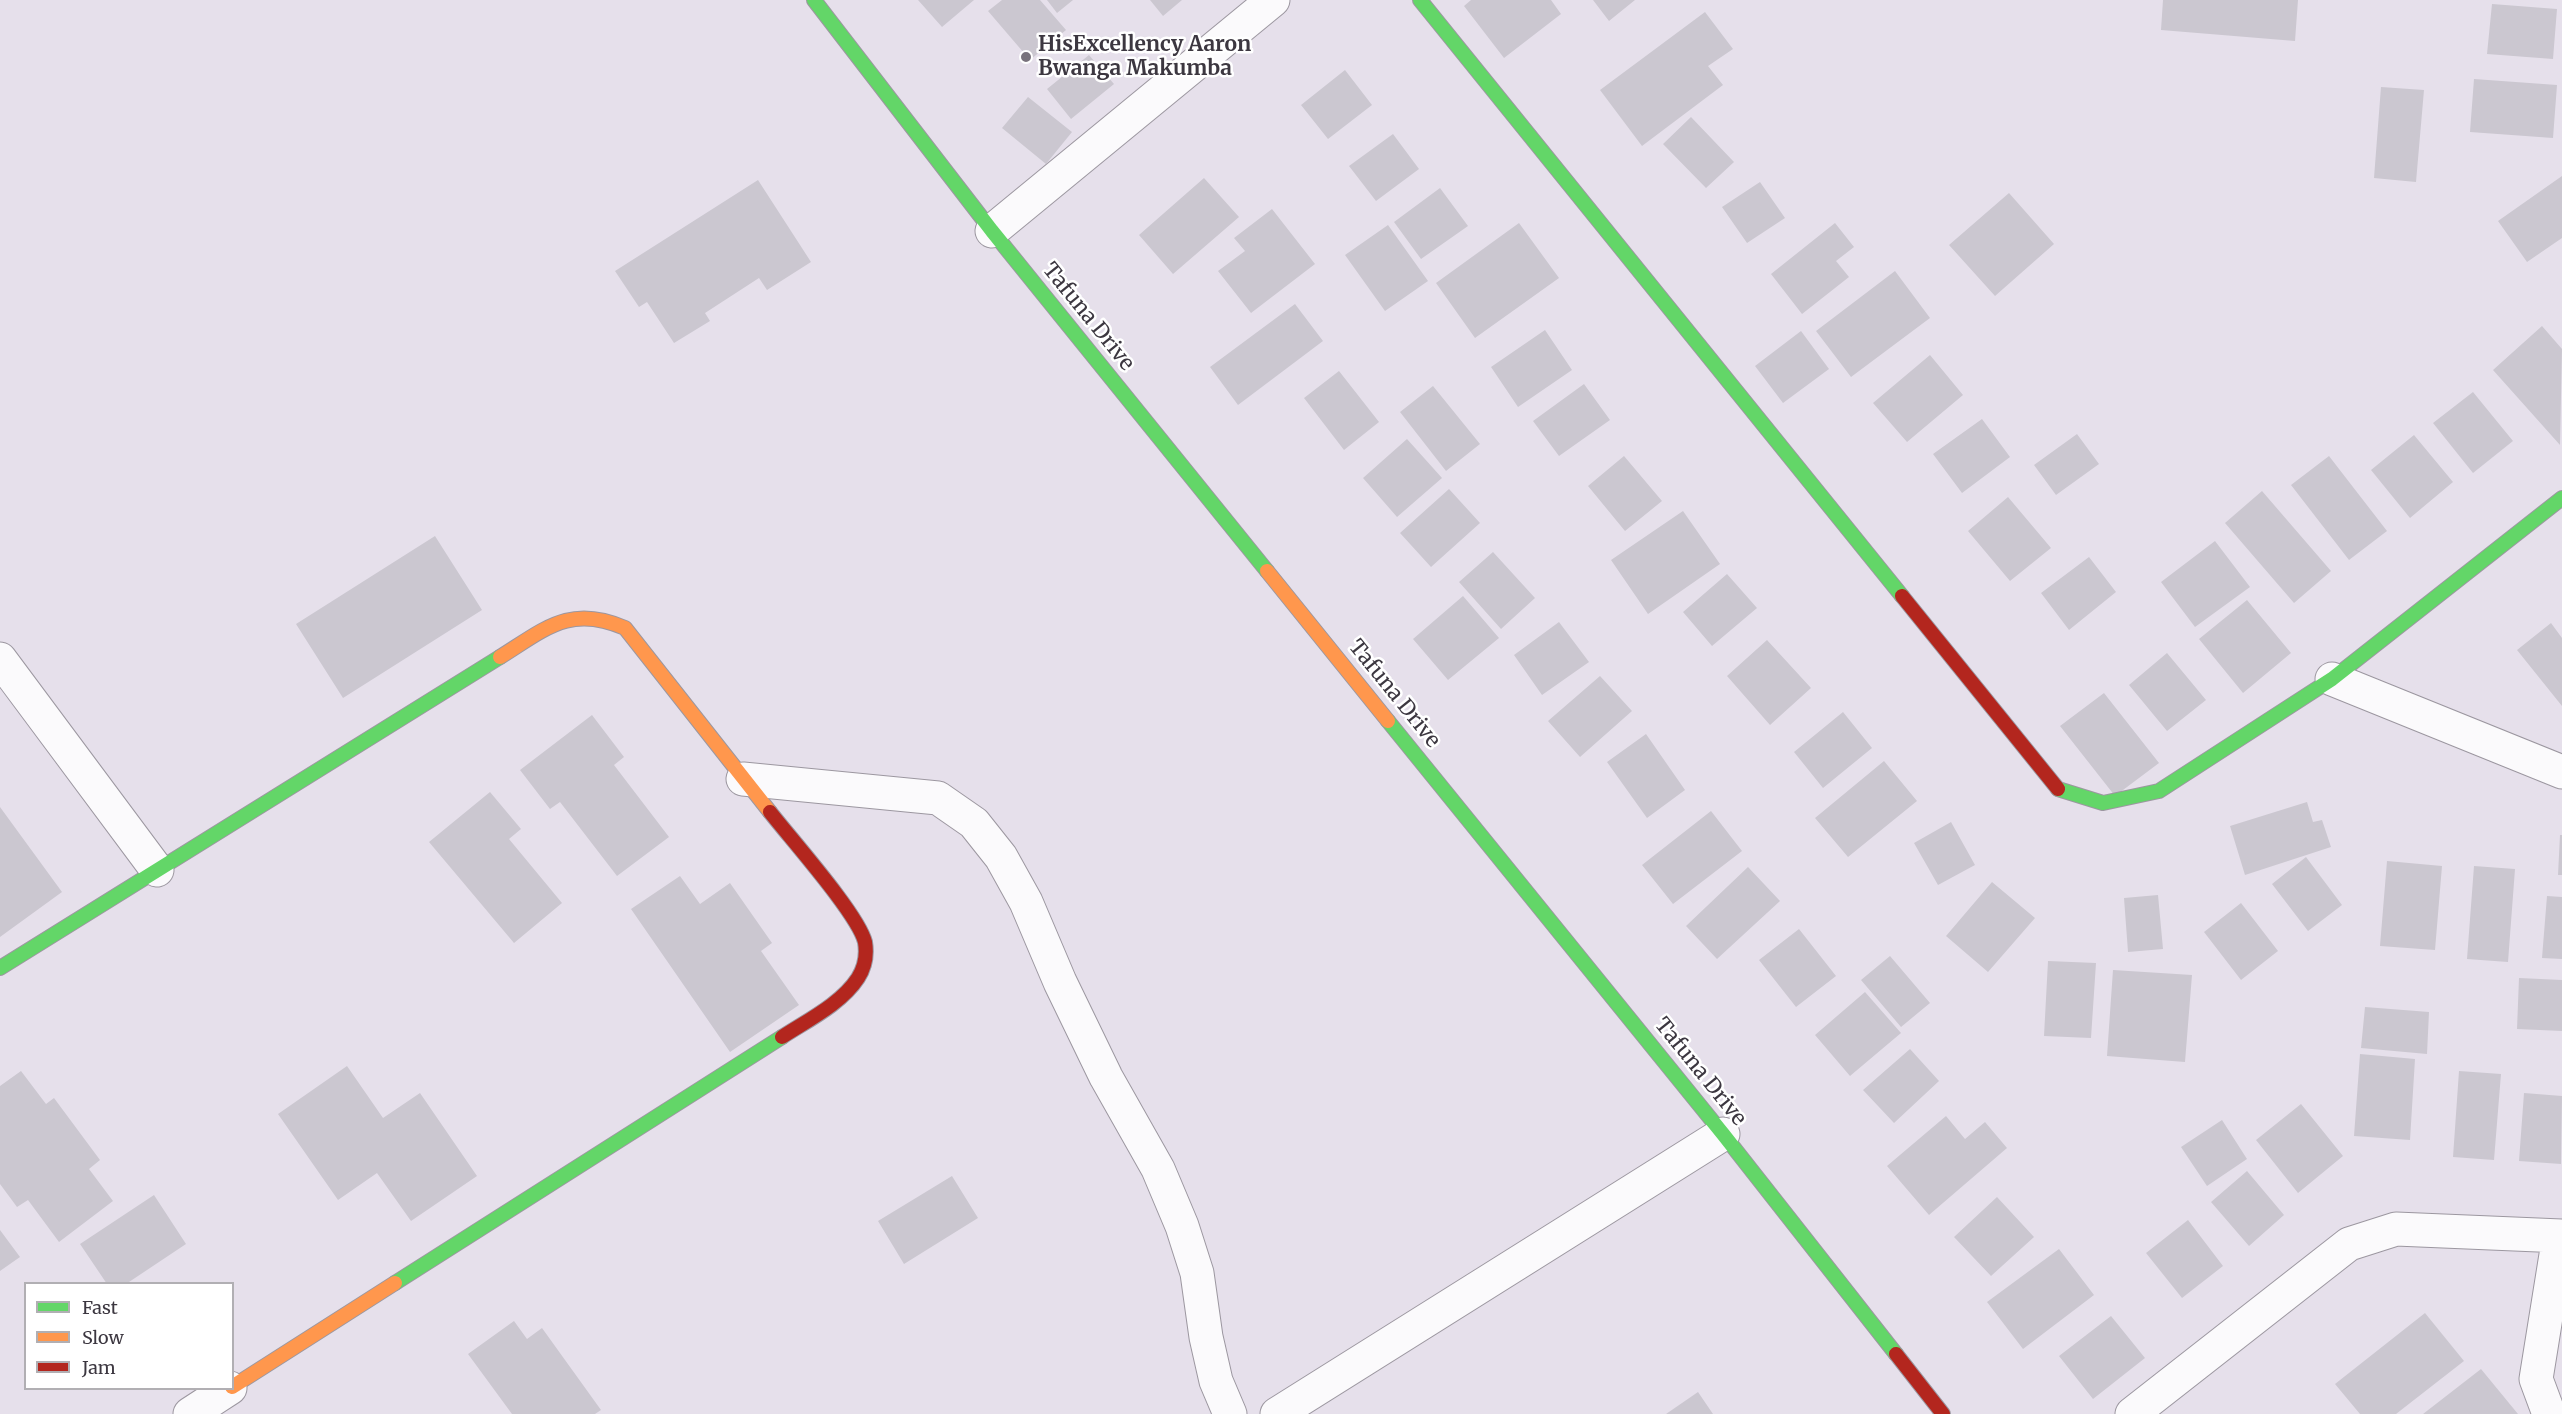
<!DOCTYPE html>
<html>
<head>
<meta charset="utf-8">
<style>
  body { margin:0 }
  #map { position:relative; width:2562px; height:1414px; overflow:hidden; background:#e6e0eb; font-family:Merriweather,serif }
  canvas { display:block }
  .legend { position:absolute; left:24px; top:1282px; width:210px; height:108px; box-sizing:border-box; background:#fff; border:2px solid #b1afb3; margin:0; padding:8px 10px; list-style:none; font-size:18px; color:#3c3740 }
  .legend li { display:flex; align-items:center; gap:12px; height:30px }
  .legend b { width:30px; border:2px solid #b1afb3 }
</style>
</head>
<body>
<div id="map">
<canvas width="2562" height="1414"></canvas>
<ul class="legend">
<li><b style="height:8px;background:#63d668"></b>Fast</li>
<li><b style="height:8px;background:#ff974d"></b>Slow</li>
<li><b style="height:8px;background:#b3261e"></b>Jam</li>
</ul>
</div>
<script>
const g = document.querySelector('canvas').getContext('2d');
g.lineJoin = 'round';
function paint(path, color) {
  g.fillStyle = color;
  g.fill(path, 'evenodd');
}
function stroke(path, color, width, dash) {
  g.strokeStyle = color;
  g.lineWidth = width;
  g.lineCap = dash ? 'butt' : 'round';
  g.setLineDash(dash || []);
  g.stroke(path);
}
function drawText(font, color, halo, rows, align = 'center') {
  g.font = font + ' Merriweather,serif';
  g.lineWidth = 5;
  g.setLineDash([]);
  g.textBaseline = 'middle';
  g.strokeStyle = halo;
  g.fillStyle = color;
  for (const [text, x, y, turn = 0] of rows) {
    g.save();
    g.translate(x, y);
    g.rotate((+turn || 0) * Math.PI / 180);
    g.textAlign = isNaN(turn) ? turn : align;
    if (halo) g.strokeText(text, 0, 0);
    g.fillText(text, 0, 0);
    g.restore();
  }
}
const building = new Path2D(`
  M918,0H974L942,27Z
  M1002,0H1040L1066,30L1030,60L988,11Z
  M1047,0H1073L1057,13Z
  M1150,0H1182L1163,16Z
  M1471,0H1551L1561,14L1504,58L1464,6Z
  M1593,0H1635L1609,21Z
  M2163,0H2298L2295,41L2161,30Z
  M2492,4L2557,9L2553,59L2487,54Z
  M1705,12L1733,49L1708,66L1723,85L1642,146L1600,90Z
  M1089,55L1114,84L1071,119L1047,89Z
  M1345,70L1372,105L1328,139L1301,105Z
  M2474,79L2557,85L2553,138L2470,132Z
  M2381,87L2424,90L2416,182L2374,178Z
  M1028,97L1072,132L1046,164L1002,128Z
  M1691,117L1734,162L1706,188L1663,144Z
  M1393,134L1419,169L1376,201L1349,166Z
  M2562,176V238L2527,262L2498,221Z
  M1204,178L1239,217L1173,274L1139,235Z
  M758,180L811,262L767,290L759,278L705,313L710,321L674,343L647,302L639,307L615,271Z
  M1760,182L1785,218L1747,243L1722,207Z
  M1440,188L1468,226L1421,259L1394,222Z
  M2009,193L2054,244L1995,296L1949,245Z
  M1272,209L1315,264L1251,313L1218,271L1245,251L1234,238Z
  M1519,223L1559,278L1475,338L1436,283Z
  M1835,223L1854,247L1836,261L1849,277L1802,314L1771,274Z
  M1388,225L1428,281L1385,311L1345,255Z
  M1895,271L1930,318L1851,377L1816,331Z
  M1295,304L1323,341L1238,405L1210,367Z
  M2542,326L2562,349L2560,445L2493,370Z
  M1545,330L1572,370L1518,407L1491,367Z
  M1801,331L1829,369L1783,403L1755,366Z
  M1930,355L1963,395L1907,442L1873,403Z
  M1339,371L1379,422L1344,450L1304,398Z
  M1584,384L1610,420L1559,456L1533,421Z
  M1433,386L1480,444L1446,471L1400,412Z
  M2473,392L2513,441L2473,473L2433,423Z
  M1982,419L2010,457L1962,493L1933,454Z
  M2077,434L2099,464L2056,495L2034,465Z
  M2414,435L2453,482L2410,518L2371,470Z
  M1407,439L1442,478L1397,517L1363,478Z
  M1624,456L1662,501L1625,531L1588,486Z
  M2329,456L2387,531L2349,560L2291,485Z
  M1449,489L1480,523L1431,567L1400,533Z
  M2262,491L2331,571L2294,603L2225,523Z
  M2008,497L2051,548L2010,581L1968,531Z
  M1683,511L1720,564L1648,614L1611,560Z
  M435,536L482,610L343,698L296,624Z
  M2215,541L2250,587L2195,627L2161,582Z
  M1493,552L1535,598L1501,629L1459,582Z
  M2089,557L2116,592L2069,630L2041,593Z
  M1727,574L1757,608L1712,646L1683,612Z
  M1463,596L1499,638L1448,680L1413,639Z
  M2247,600L2291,653L2243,693L2199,639Z
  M1559,622L1589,662L1542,695L1514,655Z
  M2551,623L2562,638V706L2517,650Z
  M1767,640L1811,688L1770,725L1727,676Z
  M2167,653L2206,700L2167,731L2129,685Z
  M1600,676L1632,711L1580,757L1548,721Z
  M2104,693L2159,763L2115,796L2060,726Z
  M1843,712L1872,748L1823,788L1794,752Z
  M592,715L624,757L614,765L669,837L617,876L560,802L550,809L520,770Z
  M1646,734L1685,790L1647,818L1607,762Z
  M1884,761L1917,801L1848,857L1815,818Z
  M490,792L521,829L509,839L562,903L514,943L429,842Z
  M2307,802L2313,822L2322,820L2331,847L2245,875L2230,826Z
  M0,807L62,892L0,937Z
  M1711,811L1742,851L1673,904L1642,865Z
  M1951,822L1975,865L1938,885L1914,843Z
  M2560,835H2562V875H2558Z
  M2306,857L2342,905L2308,931L2272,884Z
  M2387,861L2442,866L2435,950L2380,946Z
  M2474,866L2515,869L2508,962L2467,959Z
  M1748,867L1780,901L1717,959L1686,926Z
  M680,876L700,904L730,883L772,943L761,951L799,1005L730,1052L631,909Z
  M1992,882L2035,918L1988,972L1946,936Z
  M2158,895L2163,949L2128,952L2124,898Z
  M2547,896L2562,897V959L2542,958Z
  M2241,903L2278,951L2241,980L2204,932Z
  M1799,929L1836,976L1796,1007L1759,960Z
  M1890,956L1930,1003L1901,1027L1861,980Z
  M2048,961L2096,963L2091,1038L2044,1036Z
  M2113,970L2192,975L2185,1062L2107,1056Z
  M2519,978L2562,980V1031L2517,1029Z
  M1865,992L1901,1033L1850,1076L1815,1035Z
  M2365,1007L2429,1012L2427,1054L2361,1048Z
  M1910,1049L1939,1081L1894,1123L1863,1090Z
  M2360,1054L2415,1059L2410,1140L2354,1136Z
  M347,1066L383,1118L420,1093L477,1176L411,1221L377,1173L338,1200L278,1114Z
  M21,1071L46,1104L54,1098L100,1160L89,1169L113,1201L59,1242L28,1200L17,1207L0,1184V1086Z
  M2459,1071L2501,1074L2494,1160L2453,1157Z
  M2524,1093L2562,1096L2561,1164L2519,1161Z
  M2301,1104L2343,1156L2298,1193L2256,1140Z
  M1946,1116L1965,1139L1985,1122L2007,1148L1929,1215L1887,1166Z
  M2222,1120L2247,1159L2207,1186L2181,1147Z
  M2247,1171L2284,1215L2249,1246L2211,1202Z
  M952,1176L978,1218L904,1264L878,1221Z
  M154,1195L186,1244L126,1284H107L80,1244Z
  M1997,1197L2034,1237L1991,1276L1954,1237Z
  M2188,1220L2223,1266L2182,1298L2146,1253Z
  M0,1230L20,1257L0,1271Z
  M2059,1249L2094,1295L2023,1349L1987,1302Z
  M2425,1313L2464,1361L2396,1414H2360L2335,1384Z
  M2111,1316L2145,1358L2093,1399L2059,1356Z
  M514,1321L527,1339L542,1328L601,1410L595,1414H512L468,1354Z
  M2481,1369L2518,1414H2423Z
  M1698,1392L1713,1414H1666Z`);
const street = new Path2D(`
  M992,231L1273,0
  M0,659L157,870
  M2332,679L2562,772
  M743,779L938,798L974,823L1001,857L1026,902L1060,982L1106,1077L1158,1169L1182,1226L1197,1273L1206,1337L1216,1381L1230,1414
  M190,1414L230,1388
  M1277,1414L1723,1134
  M2132,1414L2349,1244L2396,1229L2562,1236
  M2549,1414L2536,1379L2559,1236`);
const fast = new Path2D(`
  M814,0L992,231L1267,571
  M1420,0L1902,596
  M1388,721L1723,1134L1896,1354
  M2058,789L2103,803L2159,791L2332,679L2562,498
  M0,968L500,657
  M395,1283L782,1037`);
const slow = new Path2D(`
  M1267,571L1388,721
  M500,657C545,629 570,604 625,628L770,812
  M232,1387L395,1283`);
const jam = new Path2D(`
  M1902,596L2058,789
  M770,812C791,839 858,914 865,942C867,954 865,967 858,978C841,1004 808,1020 782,1037
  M1896,1354L1943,1414`);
const markers = [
  [1026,57,6,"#78727c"]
];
const poiNames = [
  ["HisExcellency Aaron",1038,45],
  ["Bwanga Makumba",1038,69]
];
const streetNames = [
  ["Tafuna Drive",1088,317,51],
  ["Tafuna Drive",1394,694,51],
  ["Tafuna Drive",1700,1072,51]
];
paint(building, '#cbc7d0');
stroke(street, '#9c97a0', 35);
stroke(fast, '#9c97a0', 16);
stroke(slow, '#9c97a0', 16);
stroke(jam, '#9c97a0', 16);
stroke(street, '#fbfafc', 33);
stroke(fast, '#63d668', 14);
stroke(slow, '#ff974d', 14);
stroke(jam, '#b3261e', 14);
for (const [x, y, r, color] of markers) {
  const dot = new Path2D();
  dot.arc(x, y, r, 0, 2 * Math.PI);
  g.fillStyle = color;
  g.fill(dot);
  stroke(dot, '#fff', 2);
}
drawText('bold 21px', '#3c3740', '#fff', poiNames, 'left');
drawText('21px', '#3c3740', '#fff', streetNames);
</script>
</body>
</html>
